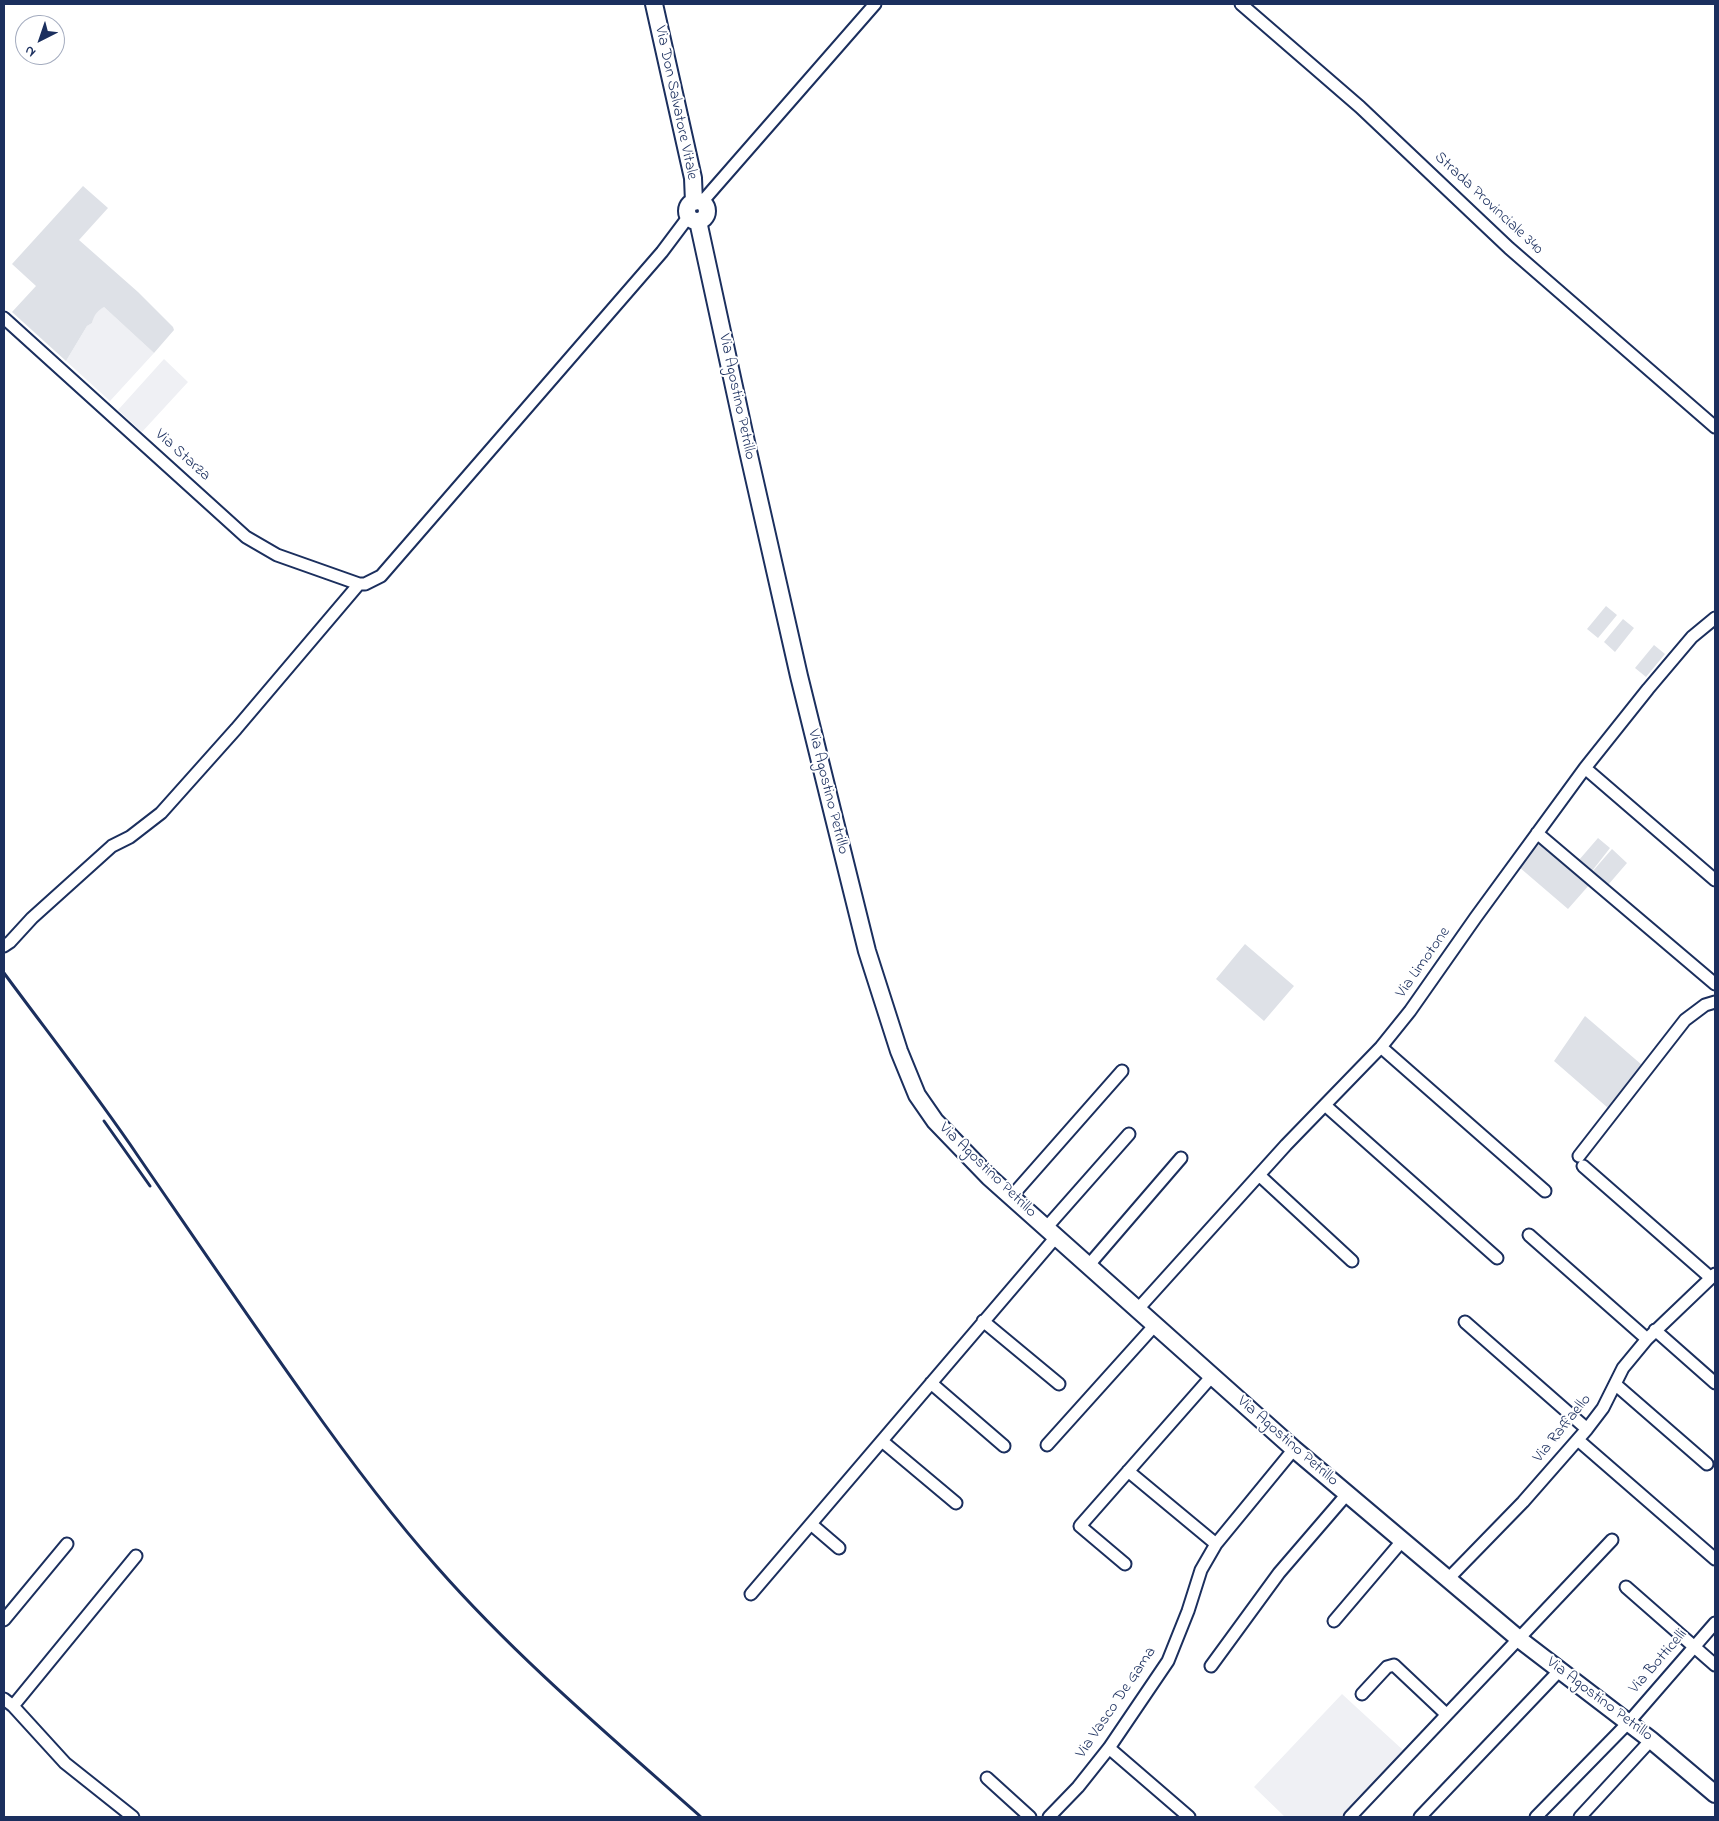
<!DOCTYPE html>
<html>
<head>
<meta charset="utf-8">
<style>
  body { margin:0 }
  #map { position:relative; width:1719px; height:1821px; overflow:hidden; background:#fff; font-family:"Indie Flower",sans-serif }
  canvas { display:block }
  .frame { position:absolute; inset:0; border:5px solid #1b2f5e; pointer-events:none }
  .north { position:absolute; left:15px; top:15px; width:50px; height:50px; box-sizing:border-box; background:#fff; border:1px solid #a4acbf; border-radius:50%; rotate:221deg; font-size:14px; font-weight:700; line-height:20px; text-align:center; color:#1b2f5e }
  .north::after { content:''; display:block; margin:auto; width:18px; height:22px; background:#1b2f5e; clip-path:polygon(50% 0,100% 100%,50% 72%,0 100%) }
</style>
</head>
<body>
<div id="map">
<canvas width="1719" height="1821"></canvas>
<div class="frame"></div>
<div class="north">N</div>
</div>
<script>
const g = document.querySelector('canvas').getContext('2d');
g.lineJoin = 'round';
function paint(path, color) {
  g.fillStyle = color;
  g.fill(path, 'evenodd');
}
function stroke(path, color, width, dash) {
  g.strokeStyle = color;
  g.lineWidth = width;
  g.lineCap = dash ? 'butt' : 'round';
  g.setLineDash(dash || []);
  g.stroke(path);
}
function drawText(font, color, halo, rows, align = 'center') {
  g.font = font + ' "Indie Flower",sans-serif';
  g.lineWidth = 4;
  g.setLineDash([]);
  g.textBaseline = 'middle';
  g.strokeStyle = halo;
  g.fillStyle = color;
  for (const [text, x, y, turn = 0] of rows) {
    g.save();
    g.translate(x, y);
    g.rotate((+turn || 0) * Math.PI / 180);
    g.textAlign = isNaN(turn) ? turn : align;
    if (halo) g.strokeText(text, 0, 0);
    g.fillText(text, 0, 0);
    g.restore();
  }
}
const built = new Path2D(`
  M104,307L154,353L110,401L66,361L87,326L92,323L93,316L98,310Z
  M164,359L188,382L142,432L118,410Z
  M1342,1694L1404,1751L1344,1817H1285L1254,1787Z`);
const green = new Path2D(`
  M83,186L108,208L79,240L138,292L173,327L174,330L154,353L104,307C97,311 94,315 92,323L87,326L66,361L12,312L36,286L12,264Z
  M1606,606L1617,615L1598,638L1587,629Z
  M1623,619L1634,628L1615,652L1604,642Z
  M1654,645L1665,654L1646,677L1635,668Z
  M1598,838L1610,848L1592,871L1579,860Z
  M1541,842L1590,884L1568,909L1519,867Z
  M1612,849L1627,863L1608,885L1592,872Z
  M1245,944L1294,986L1264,1021L1216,979Z
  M1585,1016L1642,1065L1608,1108L1554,1061Z`);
const street = new Path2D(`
  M1241,4L1360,107L1509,248L1715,427
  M702,202L875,4
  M4,318L246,537L277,555L359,584
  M1585,768L1715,880
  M1537,833L1715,984
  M4,946L10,942L32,918L112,846L130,837L161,813L236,729L359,584H365L381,576L662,252L689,216
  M1381,1047L1545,1191
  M1326,1106L1497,1258
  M1579,1156L1685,1020L1705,1005L1715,1002
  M1583,1166L1711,1278
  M1259,1175L1352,1261
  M1011,1197L1122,1071
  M1046,1228L1129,1134
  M1529,1235L1647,1339
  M1088,1266L1181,1158
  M1137,1310L1286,1145L1381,1047L1410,1011L1476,917L1585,768L1648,689L1692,637L1715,618
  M983,1321L1059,1384
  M1465,1322L1587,1429
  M1655,1330L1715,1383
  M931,1383L1004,1446
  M1615,1384L1707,1464
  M1578,1440L1715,1559
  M882,1441L956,1503
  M1047,1445L1155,1325
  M1128,1471L1216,1544
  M811,1524L839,1548
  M1125,1564L1080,1526L1212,1376
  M1448,1579L1523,1502L1587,1429L1603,1408L1623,1368L1647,1339L1715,1274
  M1626,1587L1715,1665
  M751,1594L1056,1237
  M4,1620L67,1544
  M1334,1621L1402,1541
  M1211,1666L1279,1573L1347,1494
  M1362,1694L1387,1667L1394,1665L1446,1714
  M4,1699L13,1706L65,1763L133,1817
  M13,1706L136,1556
  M1109,1748L1189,1817
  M987,1778L1030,1817
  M1049,1817L1078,1787L1109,1748L1168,1661L1188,1611L1201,1570L1216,1544L1294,1449
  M1350,1817L1612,1540
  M1420,1817L1560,1670
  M1536,1817L1628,1723L1715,1623
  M1580,1817L1651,1740`);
const secondary = new Path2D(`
  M654,4L693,178L694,202
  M687 211a10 10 0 1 1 20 0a10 10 0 1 1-20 0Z
  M698,221L748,451L799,676L834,818L867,951L899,1051L917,1095L935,1121L989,1177L1294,1449L1519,1639L1651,1740L1715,1794`);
const rail = new Path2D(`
  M4,973C49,1034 96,1094 138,1156C193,1236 248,1317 305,1397C346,1455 389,1513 437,1567C517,1658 611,1737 701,1817
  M104,1121L150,1186`);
const streetNames = [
  ["Via Don Salvatore Vitale",675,103,78],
  ["Strada Provinciale 340",1488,204,43],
  ["Via Agostino Petrillo",736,397,78],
  ["Via Starza",182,456,42],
  ["Via Agostino Petrillo",827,792,76],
  ["Via Limotone",1424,963,-55],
  ["Via Agostino Petrillo",987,1171,44],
  ["Via Raffaello",1563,1429,-51],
  ["Via Agostino Petrillo",1287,1442,41],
  ["Via Botticelli",1659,1662,-49],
  ["Via Agostino Petrillo",1599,1700,37],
  ["Via Vasco De Gama",1117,1703,-56]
];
paint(built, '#eff0f4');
paint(green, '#dee1e7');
stroke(street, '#1b2f5e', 15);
stroke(secondary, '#1b2f5e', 20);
stroke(street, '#fff', 11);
stroke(secondary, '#fff', 16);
stroke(rail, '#1b2f5e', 3);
drawText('16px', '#1b2f5e', '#fff', streetNames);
</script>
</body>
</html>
